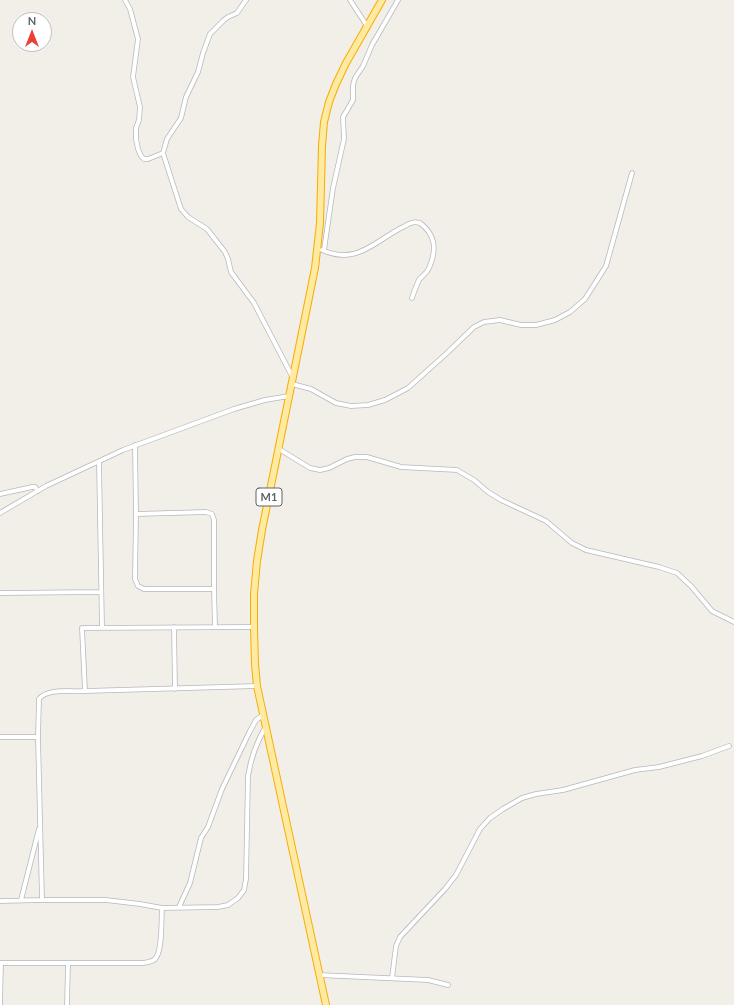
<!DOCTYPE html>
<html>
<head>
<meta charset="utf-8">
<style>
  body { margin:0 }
  #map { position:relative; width:734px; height:1005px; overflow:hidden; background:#f1efe8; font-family:Lato,sans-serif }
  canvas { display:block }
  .north { position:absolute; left:12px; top:12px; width:40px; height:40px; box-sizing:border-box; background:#fff; border:1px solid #bfc1c3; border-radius:50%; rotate:0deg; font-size:11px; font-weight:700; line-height:16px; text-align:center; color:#5f6368 }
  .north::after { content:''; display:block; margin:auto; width:14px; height:18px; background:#ea4335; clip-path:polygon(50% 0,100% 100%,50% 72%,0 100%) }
</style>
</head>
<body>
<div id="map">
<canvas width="734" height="1005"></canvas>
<div class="north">N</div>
</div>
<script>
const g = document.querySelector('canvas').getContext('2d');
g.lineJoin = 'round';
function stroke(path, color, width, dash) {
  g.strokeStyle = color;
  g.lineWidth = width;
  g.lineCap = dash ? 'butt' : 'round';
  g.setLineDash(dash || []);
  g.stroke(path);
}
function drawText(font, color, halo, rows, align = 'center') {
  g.font = font + ' Lato,sans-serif';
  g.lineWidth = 3;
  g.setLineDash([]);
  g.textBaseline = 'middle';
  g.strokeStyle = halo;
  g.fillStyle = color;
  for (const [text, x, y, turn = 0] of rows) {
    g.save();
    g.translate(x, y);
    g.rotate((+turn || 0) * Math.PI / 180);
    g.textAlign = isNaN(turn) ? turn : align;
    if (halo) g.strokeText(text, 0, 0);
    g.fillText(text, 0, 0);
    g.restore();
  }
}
const minor = new Path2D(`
  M125,0L130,9L138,39L133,77L140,107L139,120L136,128V139L138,149L141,156L144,159H148L163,153
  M246,0L237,13L228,17L224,20L210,34L203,53L198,72L186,97L181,118L167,139L163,153L181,209L188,217L207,229L225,252L228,259L231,272L254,303L293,378
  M350,0L367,26
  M322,250C358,266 375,240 405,226C410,223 414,221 420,223C436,235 437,250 429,268C427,273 422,276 419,280C416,286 414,292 412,298
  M324,250L333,188L344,139L343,117L353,100V85L355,78L363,66L372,45L398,0
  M292,384L311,389L336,403L351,406L368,405L385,400L408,388L447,353L474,327L484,322L500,320L521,325H536L555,320L570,312L585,299L606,266L632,173
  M135,445L136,514
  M279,449L310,468L320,470L329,468L347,459L355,457H367L401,467L457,470L474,480L488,492L501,500L546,521L572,543L586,550L659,567L677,573L691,586L712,611L734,622
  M99,462L102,628
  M0,494L32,487H35L38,491
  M206,512L212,514L214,520V589H144L138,586L135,579L136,514Z
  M0,513L46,486L123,450L234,409L265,400L289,396
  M214,589L215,627
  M0,593L101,592
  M174,627L175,689
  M254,627L82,628L85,691L257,686
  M0,737H38
  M21,900L39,829
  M42,900H106L140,904L162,908L218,907L228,905L238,898L244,890L246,879L248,776C251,757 256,743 266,726
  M0,901L42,900L38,737L39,699C47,688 71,692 85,691
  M179,907L190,883L201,838L208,827L222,789L249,733L256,720L263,715
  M0,963H143C148,962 152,962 155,959C163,951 161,919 162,908
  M319,975L428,980L448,985
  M392,978L396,946L400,937L445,889L456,875L480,829L490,818L503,809L522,798L536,794L563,790L635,770L659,767L702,756L729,746
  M0,1005L1,963
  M67,1005L68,963`);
const trunk = new Path2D(`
  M326,1005L257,686L255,664L254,627V594L257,561L262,530L315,268L320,223L322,146L324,122L329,102L336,84L346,63L382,0`);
const shields = [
  [269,497,26]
];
const shieldNames = [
  ["M1",269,497]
];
stroke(minor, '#b5b8bc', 5.5);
stroke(trunk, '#f9ab00', 8);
stroke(minor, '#fff', 4);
stroke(trunk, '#feeaa1', 6);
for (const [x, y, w] of shields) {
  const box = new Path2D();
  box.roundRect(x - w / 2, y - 9, w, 18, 3);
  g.fillStyle = '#fff';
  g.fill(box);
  stroke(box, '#5f6368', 1);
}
drawText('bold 11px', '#5f6368', null, shieldNames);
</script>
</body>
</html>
